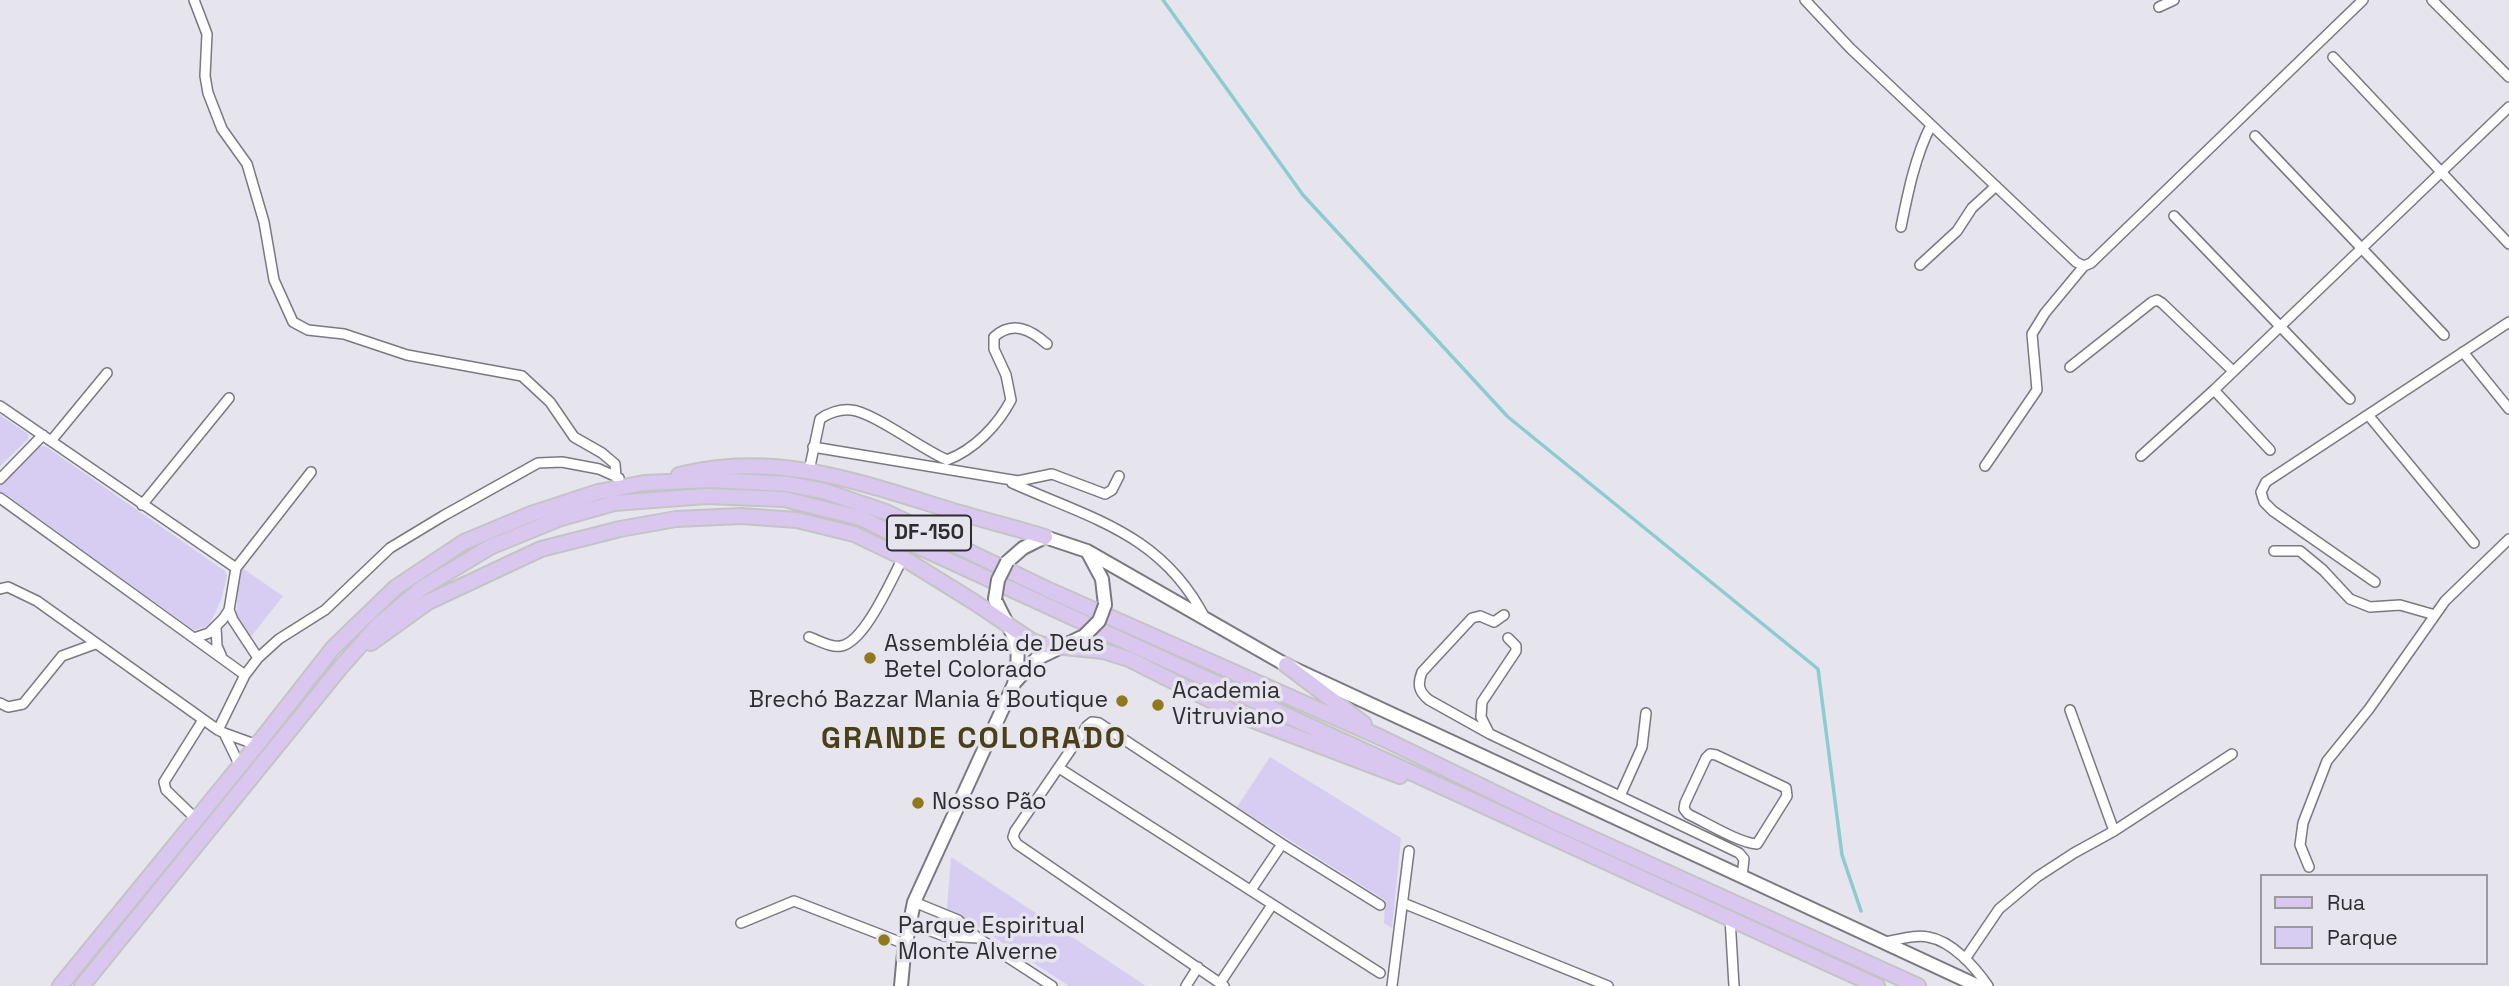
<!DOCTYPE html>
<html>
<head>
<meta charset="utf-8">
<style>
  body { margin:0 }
  #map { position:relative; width:2509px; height:986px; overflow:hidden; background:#e6e4ed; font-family:"Space Grotesk",sans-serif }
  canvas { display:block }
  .legend { position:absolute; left:2260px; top:874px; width:228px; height:91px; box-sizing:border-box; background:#e6e4ed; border:2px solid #9c9aa1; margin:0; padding:9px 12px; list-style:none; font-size:21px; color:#2d2c30 }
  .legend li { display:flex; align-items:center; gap:14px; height:35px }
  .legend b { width:35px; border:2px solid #9c9aa1 }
</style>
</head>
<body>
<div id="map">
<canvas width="2509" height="986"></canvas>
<ul class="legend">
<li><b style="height:9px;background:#dac7ef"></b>Rua</li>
<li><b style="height:19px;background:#d7cdf2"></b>Parque</li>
</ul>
</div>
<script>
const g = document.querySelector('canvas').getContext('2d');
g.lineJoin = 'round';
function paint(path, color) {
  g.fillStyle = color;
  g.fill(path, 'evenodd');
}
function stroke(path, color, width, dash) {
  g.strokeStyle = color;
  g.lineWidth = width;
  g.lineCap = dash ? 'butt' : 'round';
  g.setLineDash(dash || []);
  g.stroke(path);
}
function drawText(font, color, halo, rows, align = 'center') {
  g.font = font + ' "Space Grotesk",sans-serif';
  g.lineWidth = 7;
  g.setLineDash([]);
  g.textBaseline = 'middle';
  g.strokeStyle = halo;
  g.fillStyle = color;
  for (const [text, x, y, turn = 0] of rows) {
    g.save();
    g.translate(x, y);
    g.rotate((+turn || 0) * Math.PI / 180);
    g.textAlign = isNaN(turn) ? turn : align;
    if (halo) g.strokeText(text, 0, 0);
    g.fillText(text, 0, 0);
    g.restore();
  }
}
const green = new Path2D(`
  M0,415L28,434V439L0,466Z
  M45,446L225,571L227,576L221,600L209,626L194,630L0,493V485L36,448Z
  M242,568L283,596L250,638L236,615L239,572Z
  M1270,757L1401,838L1392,928L1384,923L1385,900L1237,807Z
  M951,857L1146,986H1069L958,914L947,909Z`);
const stream = new Path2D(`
  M1163,0L1303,195L1508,417L1818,669L1842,855L1861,911`);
const street = new Path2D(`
  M194,0L207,34L205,76L208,93L222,129L247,164L264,222L274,280L293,322L308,330L344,334L407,355L522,376L550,402L574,437L602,453L615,464L616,477
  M1805,0L1850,48L2076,262L2084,266
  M2432,0L2509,77
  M2159,7L2174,0
  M2333,57L2509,244
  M2255,136L2444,335
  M2174,216L2350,399
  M1901,227C1908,192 1915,157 1931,125
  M1920,265L1957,231L1972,208L1996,186
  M2463,352L2509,409
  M2070,367L2152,302L2157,300L2162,303L2233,371
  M2214,390L2270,450
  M0,406L236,568
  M2369,416L2474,543
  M51,441L107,373
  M813,447L1018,481L1052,474L1105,494L1112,490L1119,476
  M2141,456L2214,390L2509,107
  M1985,466L2037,390L2032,334L2045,313L2084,266L2091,263L2363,0
  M809,471L820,419C828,413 840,409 851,410C871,411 923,450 947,460C974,450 998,425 1011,400L1006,375L994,349V337C1013,320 1031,330 1047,344
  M0,479L43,435
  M1012,483C1092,519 1163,534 1206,620
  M0,498L245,675
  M142,505L229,398
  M2274,551H2300L2323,570L2350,599L2370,607L2400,605L2435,615
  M2375,582L2273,511L2264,502L2261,492L2266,482L2509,322
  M0,589L8,587L37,601L218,730
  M229,610L233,620L258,658L245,675L218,730L224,733L240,766
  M1504,615L1494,622L1480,616L1472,618L1422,672C1417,685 1419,692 1429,700L1490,734L1739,853L1744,859L1742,877
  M216,627L217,646L221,655
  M197,637L209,633L223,619L229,610L236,568L311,472
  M809,637C818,640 831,648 841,646C865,642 892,578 903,558
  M258,658L279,639L325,610L390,548L443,516L538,463L562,462L599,469L619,478
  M0,703L8,707L23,704L62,656L95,644
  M2070,710L2114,831
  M224,733L257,745
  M1489,733L1481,717L1482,702L1516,651V646L1508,638
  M1710,754L1716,755L1786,788L1787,796L1757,844C1739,843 1707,823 1688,814L1684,809L1685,803L1706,758Z
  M1059,768L1380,973
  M1620,796L1642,747L1646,713
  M196,819L166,790L164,782L203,720
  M2309,867L2300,845L2303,823L2327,761L2369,709L2445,601L2509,539
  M1251,890L1282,844
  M914,902L958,920L978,938L1052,986
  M1403,903L1608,986
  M1730,918L1734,986
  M741,923L794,901L905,944
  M909,923L944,936L978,938
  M1884,942C1898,940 1915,934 1928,937C1952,941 1975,967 1988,986
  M1965,959L1999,909L2037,877L2074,853L2114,831L2232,754
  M1220,983L1272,905
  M1186,986L1198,967
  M1224,986L1017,844L1013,837L1015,831L1087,726L1092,722L1099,723L1282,844L1380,905
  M1392,986L1409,851`);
const secondary = new Path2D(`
  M1087,551L1102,579L1105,605
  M1007,562L1023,548L1045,537L1087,551L1286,665L1978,986
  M1016,681L1036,659L1084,636
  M901,986L904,953L914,902L1014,684C1024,638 1012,638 995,599`);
const primary = new Path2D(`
  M679,475C775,451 856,481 947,509C979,519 1012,527 1045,537
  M371,643L428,602L541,549L620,529L676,519L741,516L797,520L854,534L900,556L974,602L1032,641L1044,645L1103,651L1129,659L1242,716L1400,776
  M1286,665L1364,724
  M60,986L257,745L333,648L395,588L464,542L531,514L598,492L644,483L710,480L787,484L824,491L886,512L1051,591L1382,738L1551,820L1918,986
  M82,986L340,668L379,624L422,588L490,547L561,518L614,503L706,496L784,499L861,518L917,546L1877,986`);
const secondaryBridge = new Path2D(`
  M995,599L998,580L1007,562
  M1084,636L1099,621L1105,605`);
const markers = [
  [870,658,7,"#90781d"],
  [1122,701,7,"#90781d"],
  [1158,705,7,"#90781d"],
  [918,803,7,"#90781d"],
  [884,940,7,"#90781d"]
];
const shields = [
  [929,533,84]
];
const shieldNames = [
  ["DF-150",929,533]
];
const poiNames = [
  ["Assembléia de Deus",884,645],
  ["Betel Colorado",884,671],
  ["Academia",1172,692],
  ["Vitruviano",1172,718],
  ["Brechó Bazzar Mania & Boutique",1108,701,"right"],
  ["Nosso Pão",932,803],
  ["Parque Espiritual",898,927],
  ["Monte Alverne",898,953]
];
const districtNames = [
  ["GRANDE COLORADO",974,740]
];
paint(green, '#d7cdf2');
stroke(stream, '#8ccbcf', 3.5);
stroke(street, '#7a7881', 12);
stroke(secondary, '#7a7881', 16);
stroke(primary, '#c4c4c5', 18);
stroke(street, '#fff', 9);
stroke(secondary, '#fff', 12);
stroke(primary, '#dac7ef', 14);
stroke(secondaryBridge, '#7a7881', 16, []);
stroke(secondaryBridge, '#fff', 12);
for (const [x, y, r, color] of markers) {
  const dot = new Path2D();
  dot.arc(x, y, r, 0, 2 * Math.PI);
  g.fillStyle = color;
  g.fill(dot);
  stroke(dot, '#e6e4ed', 2.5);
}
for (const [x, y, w] of shields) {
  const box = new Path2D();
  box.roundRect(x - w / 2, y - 17.5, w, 35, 5);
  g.fillStyle = '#e6e4ed';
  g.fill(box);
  stroke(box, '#2d2c30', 2);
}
drawText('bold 21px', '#2d2c30', null, shieldNames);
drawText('23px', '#2d2c30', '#e6e4ed', poiNames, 'left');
g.letterSpacing = '2px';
drawText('bold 30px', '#4a3f16', '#e6e4ed', districtNames);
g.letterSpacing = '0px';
</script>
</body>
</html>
